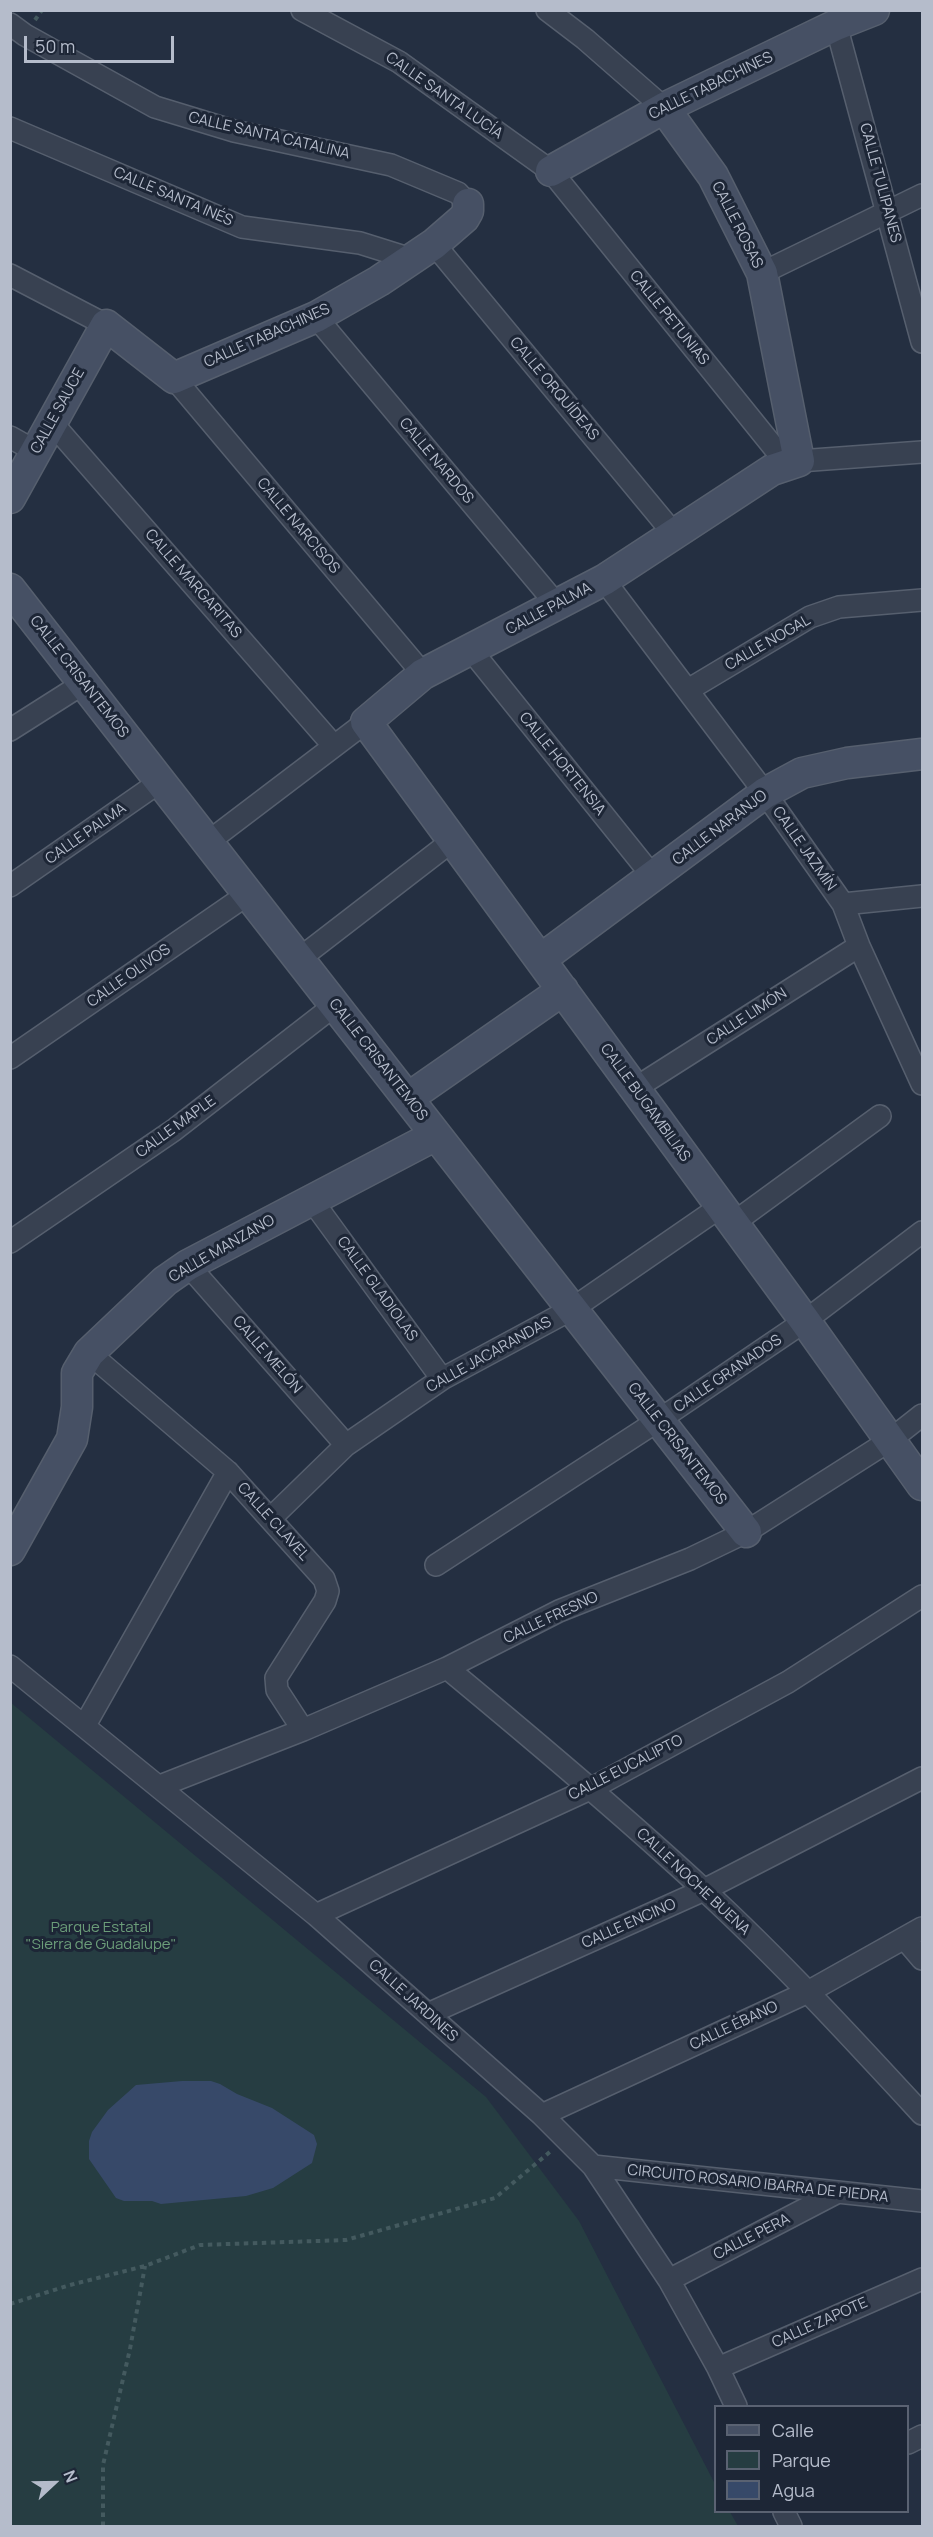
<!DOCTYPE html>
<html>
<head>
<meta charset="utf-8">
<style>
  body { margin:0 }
  #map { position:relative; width:933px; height:2537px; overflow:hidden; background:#242f41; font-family:Manrope,sans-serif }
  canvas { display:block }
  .frame { position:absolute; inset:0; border:12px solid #b5bccb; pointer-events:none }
  .legend { position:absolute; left:714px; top:2405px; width:195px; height:108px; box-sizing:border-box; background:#1d2636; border:2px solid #5a6272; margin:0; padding:8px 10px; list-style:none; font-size:18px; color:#b5bccb }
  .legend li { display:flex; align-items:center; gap:12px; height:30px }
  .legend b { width:30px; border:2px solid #5a6272 }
  .north { position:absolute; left:24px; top:2453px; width:60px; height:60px; -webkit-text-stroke:4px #1d2636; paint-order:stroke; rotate:68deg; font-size:16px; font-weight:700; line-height:24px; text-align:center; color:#b5bccb }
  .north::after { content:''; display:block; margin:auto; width:21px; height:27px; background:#b5bccb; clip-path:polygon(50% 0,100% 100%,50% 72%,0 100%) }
  .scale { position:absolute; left:24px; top:36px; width:150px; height:27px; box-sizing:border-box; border:3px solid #b5bccb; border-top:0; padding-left:8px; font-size:18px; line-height:21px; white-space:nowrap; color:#b5bccb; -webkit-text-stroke:4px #1d2636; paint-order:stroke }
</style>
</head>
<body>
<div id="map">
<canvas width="933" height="2537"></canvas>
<div class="frame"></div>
<ul class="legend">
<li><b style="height:8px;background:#465064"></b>Calle</li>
<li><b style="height:16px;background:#263d42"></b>Parque</li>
<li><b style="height:16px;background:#374969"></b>Agua</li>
</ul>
<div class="north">N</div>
<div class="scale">50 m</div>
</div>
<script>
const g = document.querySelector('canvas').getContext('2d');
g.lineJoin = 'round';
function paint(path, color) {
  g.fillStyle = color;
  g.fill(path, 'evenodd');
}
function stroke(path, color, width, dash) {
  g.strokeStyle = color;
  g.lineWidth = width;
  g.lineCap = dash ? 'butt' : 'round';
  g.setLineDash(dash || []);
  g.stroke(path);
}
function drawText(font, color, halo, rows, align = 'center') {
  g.font = font + ' Manrope,sans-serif';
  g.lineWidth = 6;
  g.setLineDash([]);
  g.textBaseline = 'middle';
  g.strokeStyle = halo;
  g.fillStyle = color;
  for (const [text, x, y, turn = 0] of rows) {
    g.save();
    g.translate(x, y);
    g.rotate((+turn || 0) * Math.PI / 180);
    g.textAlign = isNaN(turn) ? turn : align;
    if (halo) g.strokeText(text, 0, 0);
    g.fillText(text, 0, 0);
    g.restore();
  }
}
const green = new Path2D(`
  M10,1702L486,2097L579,2221L715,2484L716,2512H730L738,2526H11Z`);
const water = new Path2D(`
  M182,2081H211L220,2084L237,2094L272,2108L314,2135L317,2144L312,2163L273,2188L246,2196L161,2204L152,2201H124L116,2198L89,2159V2141L92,2132L108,2110L136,2085Z`);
const path = new Path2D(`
  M35,20L42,10
  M10,2304L70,2285L145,2266L200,2245L346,2240L495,2198L551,2151
  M103,2526V2465L130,2349L145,2266`);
const street = new Path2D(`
  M302,10L399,62L551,171L788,465
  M547,10L585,39L664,108
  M10,24L25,35L155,107L234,131L391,165L458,193L468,204
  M836,25L922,342
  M10,128L242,227L360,243L411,259
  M434,244L674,534
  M762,273L922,195
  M10,275L106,325
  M316,317L557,605
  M174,378L423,674
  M52,423L333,745
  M10,437L35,451
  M799,461L922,452
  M604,580L765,793L843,904L859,946L922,1084
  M471,650L654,878
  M688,690L810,617L839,607L922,600
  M10,730L84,683
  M208,842L366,722
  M10,886L161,781
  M843,904L922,896
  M299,959L452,841
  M10,1058L248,894
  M634,1089L859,946
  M311,1199L442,1379
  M732,1224L880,1116
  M10,1242L174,1130L335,1005
  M188,1265L346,1445
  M89,1353L228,1472L324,1579L328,1591L325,1601L276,1678L277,1690L303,1730
  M271,1518L346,1445L442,1379L572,1309L720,1207
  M436,1565L659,1420L805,1321L922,1232
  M10,1666L316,1915L542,2115L593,2166L669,2280L718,2368L736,2406
  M447,1668C534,1740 620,1812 703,1889C780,1960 851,2037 922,2114
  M85,1725L228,1472
  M160,1786L303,1730L447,1668L559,1611L690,1559L746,1532L889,1441L922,1415
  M316,1915L592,1788L788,1682L922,1596
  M905,1939L922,1959
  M428,2014L704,1890L922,1778
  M542,2115L808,1992L922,1928
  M593,2166L922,2201
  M669,2280L836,2193
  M718,2368L922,2279
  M908,2443L922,2436
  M784,2512L791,2526`);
const secondary = new Path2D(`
  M664,108L713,176L762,273L799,461L772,470L604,580L423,674L366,722L805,1321L922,1485
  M551,171L664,108L836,25L874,10
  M10,498L106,325L174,378L316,317L379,281L434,244L464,218L468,211V204
  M10,589L746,1532
  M541,959L765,793L802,773L847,763L922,754
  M408,1098L563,990
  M10,1550L72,1439L77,1407V1373L89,1353L165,1281L188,1265L436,1135`);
const streetNames = [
  ["CALLE TABACHINES",711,86,-26],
  ["CALLE SANTA LUCÍA",444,96,35],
  ["CALLE SANTA CATALINA",269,136,13],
  ["CALLE TULIPANES",880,183,75],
  ["CALLE SANTA INÉS",173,197,23],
  ["CALLE ROSAS",737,225,63],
  ["CALLE PETUNIAS",669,318,51],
  ["CALLE TABACHINES",267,336,-24],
  ["CALLE ORQUÍDEAS",554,389,50],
  ["CALLE SAUCE",58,411,-61],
  ["CALLE NARDOS",436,461,50],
  ["CALLE NARCISOS",298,526,50],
  ["CALLE MARGARITAS",193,584,49],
  ["CALLE PALMA",549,609,-28],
  ["CALLE NOGAL",768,643,-30],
  ["CALLE CRISANTEMOS",79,677,52],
  ["CALLE HORTENSIA",562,764,51],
  ["CALLE NARANJO",720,828,-37],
  ["CALLE PALMA",86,834,-35],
  ["CALLE JAZMÍN",804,849,55],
  ["CALLE OLIVOS",129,976,-35],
  ["CALLE LIMÓN",747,1017,-33],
  ["CALLE CRISANTEMOS",378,1060,52],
  ["CALLE BUGAMBILIAS",645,1103,54],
  ["CALLE MAPLE",176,1127,-36],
  ["CALLE MANZANO",222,1249,-30],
  ["CALLE GLADIOLAS",377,1289,54],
  ["CALLE MELÓN",267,1355,49],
  ["CALLE JACARANDAS",489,1355,-29],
  ["CALLE GRANADOS",728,1374,-34],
  ["CALLE CRISANTEMOS",677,1444,52],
  ["CALLE CLAVEL",273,1522,48],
  ["CALLE FRESNO",551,1618,-25],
  ["CALLE EUCALIPTO",626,1768,-27],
  ["CALLE NOCHE BUENA",693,1882,43],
  ["CALLE ENCINO",629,1924,-24],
  ["CALLE JARDINES",413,2001,42],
  ["CALLE ÉBANO",734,2026,-25],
  ["CIRCUITO ROSARIO IBARRA DE PIEDRA",758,2184,6],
  ["CALLE PERA",752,2237,-27],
  ["CALLE ZAPOTE",820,2323,-24]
];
const parkNames = [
  ["Parque Estatal",101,1928],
  ["\"Sierra de Guadalupe\"",101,1945]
];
paint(green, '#263d42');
paint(water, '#374969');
stroke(street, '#565f6e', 24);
stroke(secondary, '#565f6e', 33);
stroke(path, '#445a5f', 4, [4.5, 4.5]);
stroke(street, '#384151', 21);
stroke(secondary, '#465064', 30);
drawText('15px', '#b5bccb', '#1d2636', streetNames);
drawText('15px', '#6b9d79', '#1d2636', parkNames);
</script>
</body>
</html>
